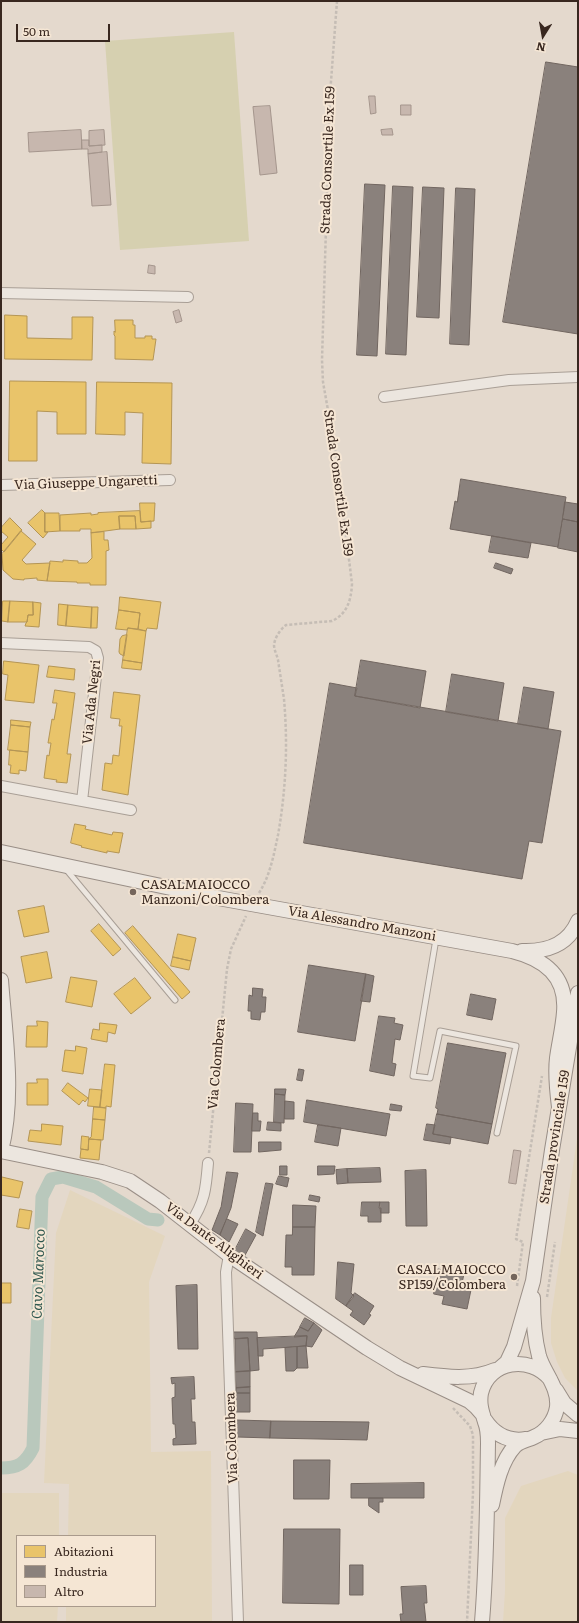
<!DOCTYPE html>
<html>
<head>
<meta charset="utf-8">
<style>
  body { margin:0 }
  #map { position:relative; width:579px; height:1623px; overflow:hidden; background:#e4d9cd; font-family:Literata,serif }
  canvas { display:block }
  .frame { position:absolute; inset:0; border:2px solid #38271f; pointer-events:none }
  .legend { position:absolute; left:16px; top:1535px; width:140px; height:72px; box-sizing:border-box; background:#f5e6d4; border:1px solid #a99a8c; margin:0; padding:5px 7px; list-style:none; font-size:12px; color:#38271f }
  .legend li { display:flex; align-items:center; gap:8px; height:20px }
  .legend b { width:20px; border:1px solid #a99a8c }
  .north { position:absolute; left:523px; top:16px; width:40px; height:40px; -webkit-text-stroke:3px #f5e6d4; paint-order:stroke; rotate:191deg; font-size:11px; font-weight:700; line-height:16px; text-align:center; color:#38271f }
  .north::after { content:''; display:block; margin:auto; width:14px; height:18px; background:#38271f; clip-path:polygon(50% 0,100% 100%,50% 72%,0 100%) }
  .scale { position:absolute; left:16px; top:24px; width:94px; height:18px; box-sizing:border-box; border:2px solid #38271f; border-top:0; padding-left:5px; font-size:12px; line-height:14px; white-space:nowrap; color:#38271f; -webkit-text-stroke:3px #f5e6d4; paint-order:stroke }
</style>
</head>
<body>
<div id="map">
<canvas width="579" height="1623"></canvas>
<div class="frame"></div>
<ul class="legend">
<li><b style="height:11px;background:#e9c46a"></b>Abitazioni</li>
<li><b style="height:11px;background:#8a817c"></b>Industria</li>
<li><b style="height:11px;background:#c7b7ae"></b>Altro</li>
</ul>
<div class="north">N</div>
<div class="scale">50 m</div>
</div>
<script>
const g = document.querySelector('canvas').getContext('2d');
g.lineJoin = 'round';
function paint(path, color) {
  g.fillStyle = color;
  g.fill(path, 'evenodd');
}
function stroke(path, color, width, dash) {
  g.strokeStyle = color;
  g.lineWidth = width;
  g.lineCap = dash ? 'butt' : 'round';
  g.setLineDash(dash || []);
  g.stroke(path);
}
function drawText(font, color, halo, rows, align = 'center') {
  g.font = font + ' Literata,serif';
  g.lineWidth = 4;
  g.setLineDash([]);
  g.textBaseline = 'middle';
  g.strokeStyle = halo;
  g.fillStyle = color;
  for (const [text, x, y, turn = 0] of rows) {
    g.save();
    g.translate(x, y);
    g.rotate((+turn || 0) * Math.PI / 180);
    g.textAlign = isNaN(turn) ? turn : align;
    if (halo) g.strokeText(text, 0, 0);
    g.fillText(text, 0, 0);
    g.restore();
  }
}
const farmland = new Path2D(`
  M578,1132V1391L565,1378L557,1362L551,1343V1318Z
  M70,1190L165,1236L149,1282L151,1452L211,1451L212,1622H66V1606H155V1536H68L69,1484L44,1483L56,1233Z
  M568,1471L578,1475V1622H503L505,1591V1518L521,1486Z
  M1,1493H59V1536H17V1606H58L57,1622H1Z`);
const green = new Path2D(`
  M234,32L249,241L120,250L105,41Z`);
const homes = new Path2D(`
  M5,315L27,316V338L72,339V317H93L92,360L5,359Z
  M115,320H133V325H135V338H145V336H152V339H156L153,360L115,359V336L114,335V331L115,332Z
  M10,381L86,382V434H57V412L37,411V461H9Z
  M97,382L172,383L171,464L142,463L143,413L125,412V435L96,434Z
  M140,503H155L154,521L141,522Z
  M42,510L45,513V532H48L43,538L28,523Z
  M140,511L141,522L151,521V528L136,529L135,516H119L120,529L91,533V529H80V531H60V515L91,513V515L98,514V513Z
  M45,513H59L60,531L45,532Z
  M119,516H135L136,529H120Z
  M10,518L22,530L4,552L1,549V545L8,537L1,531V528Z
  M21,531L36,544L22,560L26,564L50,563L47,581L37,580V578L24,579V580L13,579L3,570L2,554Z
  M104,532V540H108L109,550L106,551V585H90V583H77V582L47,581L50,561L63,562V560L78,561V563H87L92,558L91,533Z
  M120,597L161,602L157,629L147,628L146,631L138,629L140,613L119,610Z
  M3,601H10L8,622L2,621Z
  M10,601L33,602V615H28L27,622H8Z
  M33,602L41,603L39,627L25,626L26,623L27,622L28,615H33Z
  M59,604L68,605L66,626L58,625Z
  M68,605L92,607L91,628L66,626Z
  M92,607H98L97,628H91Z
  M119,610L140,613L138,629L128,628L127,630L116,629Z
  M128,628L146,631L142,663L123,660Z
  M127,635L124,656L120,654L119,652L120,639L122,636Z
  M123,660L142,663L141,670L122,668Z
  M4,661L39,665L34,703L5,700L8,675L3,674Z
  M49,666L75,669L74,680L47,677Z
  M55,690L75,693L67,754H71L67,783L56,782L57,780L44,778L47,755L49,756L51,743H48L52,719L54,720L57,703H53Z
  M114,692L140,695L128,795L102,790L105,763L112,764L113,755L119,756L122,726H119L120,719L111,718Z
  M11,720L31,722L30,727L11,725Z
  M11,725L30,727L28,752L8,750Z
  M10,750L28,752L26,771L19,770V774L10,773L11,765H9Z
  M75,824L86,826L85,829L112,835L113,832L123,833L119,853L107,851V853L81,847L82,846L71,843Z
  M44,906L49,932L24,937L18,911Z
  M99,924L121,949L113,956L91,931Z
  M133,926L190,992L182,999L125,933Z
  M178,934L196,938L191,961L173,957Z
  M47,952L52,978L26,983L21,957Z
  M173,957L191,961L189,970L171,966Z
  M71,977L97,981L92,1007L66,1002Z
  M135,978L151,998L131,1014L114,994Z
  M37,1021L48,1022L47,1047H26L27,1026H37Z
  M100,1023L117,1025L115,1034L108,1032L107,1042L91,1039L93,1029L99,1030Z
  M76,1046L87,1048L83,1074L62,1071L65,1050L75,1051Z
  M105,1064L115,1065L111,1107L106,1106V1108L100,1107Z
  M37,1079H48V1105H27V1083H37Z
  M68,1083L88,1098L85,1102L83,1100L79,1105L62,1091Z
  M90,1089L102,1090L100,1107L88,1106Z
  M94,1107L106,1108L105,1120L93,1119Z
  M93,1119L105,1120L103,1140L89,1139L91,1137Z
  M42,1124L63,1126L61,1145L28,1141L30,1130L41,1131Z
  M82,1136L89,1137L88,1150L81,1149Z
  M89,1139L101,1140L99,1160L80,1158L81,1149L88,1150Z
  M2,1177L23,1182L19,1198L1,1195Z
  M20,1209L32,1211L29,1229L17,1227Z
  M1,1283H11V1303H1Z`);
const industry = new Path2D(`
  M546,62L578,67V334L503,322Z
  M365,184L385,185L377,356L357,355Z
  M393,186L413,187L406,355L386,354Z
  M423,187L444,188L439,318L417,317Z
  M456,188L475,189L469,345L450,344Z
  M461,479L566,497L558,547L450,529L455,501L457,502Z
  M565,502L578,504V522L563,519Z
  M563,519L578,522V552L558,548Z
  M492,536L531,543L528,558L489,552Z
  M496,563L513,569L511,574L494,568Z
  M361,660L426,671L420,708L355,696Z
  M452,674L504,683L498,721L446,712Z
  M330,683L357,688L355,696L561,731L542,843L529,841L522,879L304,843Z
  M524,687L554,692L548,729L518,724Z
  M309,965L366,974L355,1041L298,1032Z
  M366,974L374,976L370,1002L361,1001Z
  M253,988L263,989L262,997H266L265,1012H261L260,1020L251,1019V1011H248L249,995L252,996Z
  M471,994L496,999L492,1020L467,1015Z
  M379,1016L395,1018L394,1023L403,1025L400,1040L395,1039L392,1063L396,1064L394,1076L370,1071Z
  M448,1043L506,1053L492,1124L437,1114L438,1109L436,1108Z
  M299,1069L304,1070L302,1081L297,1080Z
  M275,1089H286L285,1095L275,1094Z
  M275,1094L285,1095L284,1123L274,1122Z
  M307,1100L390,1114L386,1136L304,1122Z
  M285,1101L294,1102V1119H285Z
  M236,1103L253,1104L251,1152H234Z
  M391,1104L402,1106L401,1111L390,1110Z
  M253,1113H258V1121H261L260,1131H252Z
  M437,1114L492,1124L488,1144L433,1134Z
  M268,1122L281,1123V1131L267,1130Z
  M427,1124L435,1125L433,1134L451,1137L450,1144L424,1140Z
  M318,1125L341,1128L338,1146L315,1142Z
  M259,1142H281V1150L259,1152Z
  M280,1166H287V1175H280Z
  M318,1166H335L334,1174L318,1175Z
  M380,1168L381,1182L348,1183L347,1169Z
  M347,1169L348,1183L337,1184L336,1170Z
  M426,1170L427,1226H406L405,1171Z
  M227,1172L238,1173L231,1208L220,1235L212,1230L221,1207Z
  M279,1176L289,1178L287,1187L276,1184Z
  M266,1183L273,1184L263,1236L256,1232Z
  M310,1195L320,1197L319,1202L309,1200Z
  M362,1202H380L379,1208H381V1222H368V1216H361Z
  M380,1202H389V1213H381Z
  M293,1205L316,1206L315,1227H293Z
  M227,1219L238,1224L229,1242L220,1235Z
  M293,1227H315L314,1275H292V1267H285L286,1235H292Z
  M246,1229L256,1235L244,1257L234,1252Z
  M338,1262L354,1264L351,1293L354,1296L346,1306L336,1299Z
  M438,1269L464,1274L462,1283L472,1285L467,1309L442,1304L444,1296L434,1294Z
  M197,1285L198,1349H178L176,1286Z
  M355,1293L374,1306L369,1314L371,1315L364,1325L350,1315L353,1311L346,1306Z
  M305,1318L314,1323L308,1331L300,1327Z
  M314,1323L322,1330L312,1347L306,1346L307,1336L294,1337L300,1327L308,1331Z
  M234,1332H257L259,1370L250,1371L248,1338L235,1339Z
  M307,1336L306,1346L263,1349V1356H258L257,1338Z
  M248,1338L250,1371L235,1372V1339Z
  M306,1346L308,1368H297V1347Z
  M297,1347V1368L294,1371H286L285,1348Z
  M250,1371V1387L236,1388L235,1372Z
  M194,1377L195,1399H191L192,1422H195L196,1444L173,1445V1439L176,1438L175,1424H173L172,1398L175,1397V1383L172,1384L171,1378Z
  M250,1387V1393H236V1388Z
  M236,1393H250V1412H236Z
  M237,1420L271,1421L270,1438L237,1437Z
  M271,1421L369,1422L367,1440L270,1438Z
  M294,1460H330L329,1499H294Z
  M424,1483V1498H351V1484Z
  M369,1498H383V1502H379V1513L369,1506Z
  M284,1529H340L339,1604L283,1603Z
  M350,1565H363V1595H350Z
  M426,1586L427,1603H424L426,1622H401L400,1614H403L401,1587Z`);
const canal = new Path2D(`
  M1,1468C18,1468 25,1464 33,1448L42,1197L51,1179L63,1177L96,1187L148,1219L158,1220`);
const building = new Path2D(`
  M369,96H375L376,113L371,114Z
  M401,105H411V115H401Z
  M270,106L277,173L260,175L253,107Z
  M392,129L393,135H382L381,130Z
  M81,130L82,149L29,152L28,133Z
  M104,130L105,145L89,146V131Z
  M82,140H89V146L102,145V152L88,154V149H82Z
  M107,152L111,205L92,206L88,154Z
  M149,265L155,266V274L148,273Z
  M179,310L182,321L176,323L173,312Z
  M514,1150L521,1151L516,1184L509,1183Z`);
const path = new Path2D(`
  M259,893C270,876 274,854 278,835C286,790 288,745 284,699C282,686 280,673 278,660C277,655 274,650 274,645C275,637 280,630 286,625L332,621C347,614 351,601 352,584L337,461L323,382L322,360L330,95L337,1
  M209,1153L227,969L231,949L246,916
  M517,1286L523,1242L516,1239L542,1076
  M547,1297L555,1242
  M453,1408L470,1426L473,1435V1493L467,1622`);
const lane = new Path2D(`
  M65,868L175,1000
  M436,939L413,1076L430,1078L440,1031L516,1046L497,1133`);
const street = new Path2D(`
  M1,293L188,297
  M384,397L509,380L578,377
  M1,485L170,480
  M1,643L89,647L96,651L98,658L82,801
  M1,786L131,810
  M190,1224C205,1202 206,1188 208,1163
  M229,1255L226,1272L238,1622`);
const secondary = new Path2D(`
  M1,852L218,898L512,951C544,959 567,976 564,1012C563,1027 559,1043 557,1058C555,1074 557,1091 559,1107
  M522,951C547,952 568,945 578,921
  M1,980C5,1035 15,1096 1,1151L102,1172L130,1181L160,1201L229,1255L367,1348L400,1368L469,1401L476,1407L483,1415
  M500,1368L507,1362L514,1347L533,1281L552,1150L578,993
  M423,1374C447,1377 472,1380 495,1370
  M556,1390L564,1403L578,1415
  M485,1420C495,1435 508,1442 526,1439
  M541,1433L560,1429L578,1431
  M492,1505C496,1485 501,1461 515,1446C520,1441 528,1440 534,1437C546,1432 555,1420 557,1407C559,1387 544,1373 539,1356C534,1337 533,1317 533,1298
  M482,1622C487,1562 487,1503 488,1443C488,1436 488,1429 485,1422C482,1412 479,1404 481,1393C489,1360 530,1355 550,1379`);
const markers = [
  [133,892,4,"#74655c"],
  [514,1277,4,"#74655c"]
];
const streetNames = [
  ["Strada Consortile Ex 159",328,160,-88],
  ["Via Giuseppe Ungaretti",86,483,-2],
  ["Strada Consortile Ex 159",338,483,82],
  ["Via Ada Negri",92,702,-84],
  ["Via Alessandro Manzoni",362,924,10],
  ["Via Colombera",217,1064,-85],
  ["Strada provinciale 159",555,1137,-81],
  ["Via Dante Alighieri",214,1241,37],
  ["Via Colombera",232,1438,-92]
];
const poiNames = [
  ["CASALMAIOCCO",141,885],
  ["Manzoni/Colombera",141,900],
  ["CASALMAIOCCO",506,1270,"right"],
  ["SP159/Colombera",506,1285,"right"]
];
const waterNames = [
  ["Cavo Marocco",39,1274,-88]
];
paint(farmland, '#e3d6be');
paint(green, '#d6d0b0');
paint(homes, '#e9c46a');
stroke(homes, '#b49554', 1);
paint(industry, '#8a817c');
stroke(industry, '#716660', 1);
stroke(canal, '#b9c8bc', 13);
paint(building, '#c7b7ae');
stroke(building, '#a4958c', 1);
stroke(lane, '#a99f96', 7);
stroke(street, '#a99f96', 12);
stroke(secondary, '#998e86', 16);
stroke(path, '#c5bdb5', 2.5, [3, 2]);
stroke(lane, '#ece6df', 5);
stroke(street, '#ece6df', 10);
stroke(secondary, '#ece6df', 14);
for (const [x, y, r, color] of markers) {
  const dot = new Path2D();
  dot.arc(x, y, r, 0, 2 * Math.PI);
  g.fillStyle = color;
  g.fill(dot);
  stroke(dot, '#f5e6d4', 1.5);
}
drawText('13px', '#38271f', '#f5e6d4', streetNames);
drawText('13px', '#38271f', '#f5e6d4', poiNames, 'left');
drawText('italic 14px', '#2e574e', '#f5e6d4', waterNames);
</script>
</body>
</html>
